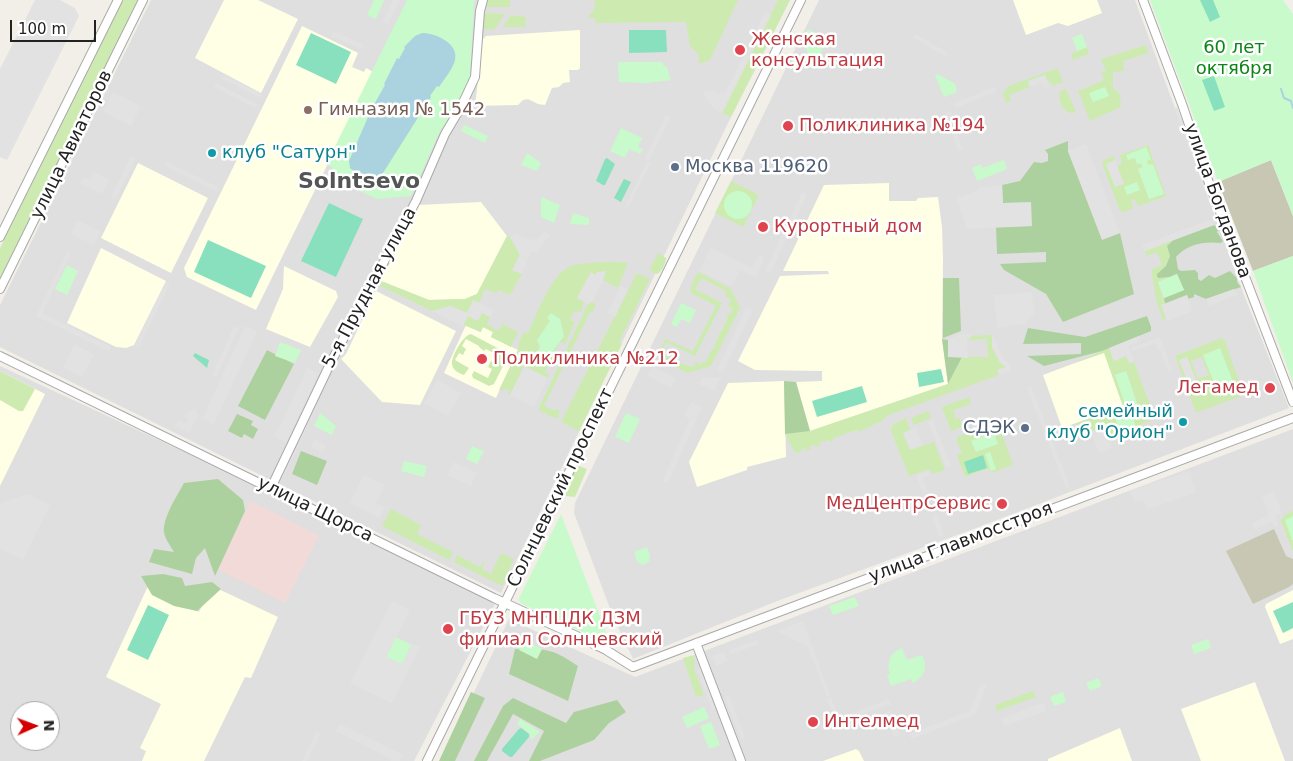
<!DOCTYPE html>
<html>
<head>
<meta charset="utf-8">
<style>
  body { margin:0 }
  #map { position:relative; width:1293px; height:761px; overflow:hidden; background:#f2efe9; font-family:"DejaVu Sans",sans-serif }
  canvas { display:block }
  .north { position:absolute; left:10px; top:701px; width:50px; height:50px; box-sizing:border-box; background:#fff; border:1px solid #a7a7a7; border-radius:50%; rotate:88deg; font-size:14px; font-weight:700; line-height:20px; text-align:center; color:#222 }
  .north::after { content:''; display:block; margin:auto; width:18px; height:22px; background:#d40000; clip-path:polygon(50% 0,100% 100%,50% 72%,0 100%) }
  .scale { position:absolute; left:10px; top:20px; width:86px; height:22px; box-sizing:border-box; border:2px solid #222; border-top:0; padding-left:6px; font-size:15px; line-height:18px; white-space:nowrap; color:#222; -webkit-text-stroke:4px #fff; paint-order:stroke }
</style>
</head>
<body>
<div id="map">
<canvas width="1293" height="761"></canvas>
<div class="north">N</div>
<div class="scale">100 m</div>
</div>
<script>
const g = document.querySelector('canvas').getContext('2d');
g.lineJoin = 'round';
function paint(path, color) {
  g.fillStyle = color;
  g.fill(path, 'evenodd');
}
function stroke(path, color, width, dash) {
  g.strokeStyle = color;
  g.lineWidth = width;
  g.lineCap = dash ? 'butt' : 'round';
  g.setLineDash(dash || []);
  g.stroke(path);
}
function drawText(font, color, halo, rows, align = 'center') {
  g.font = font + ' "DejaVu Sans",sans-serif';
  g.lineWidth = 5;
  g.setLineDash([]);
  g.textBaseline = 'middle';
  g.strokeStyle = halo;
  g.fillStyle = color;
  for (const [text, x, y, turn = 0] of rows) {
    g.save();
    g.translate(x, y);
    g.rotate((+turn || 0) * Math.PI / 180);
    g.textAlign = isNaN(turn) ? turn : align;
    if (halo) g.strokeText(text, 0, 0);
    g.fillText(text, 0, 0);
    g.restore();
  }
}
const residential = new Path2D(`
  M151,0H790L731,117L501,593L0,347V305Z
  M819,0H1135L1244,295L1289,408L976,528L780,600L633,659L614,619L574,513L575,503Z
  M0,366L333,521L496,602L414,761H0ZM20,711H50V741H20Z
  M1293,429V761H441L509,619L635,677Z`);
const commercial = new Path2D(`
  M251,501L319,536L285,603L217,569Z`);
const education = new Path2D(`
  M224,0H258L298,19L261,93L195,58Z
  M1013,0H1097L1102,13L1068,26L1058,23L1026,35Z
  M302,26L358,53L352,67L364,72L366,68L373,72L256,310L187,277L184,268Z
  M580,30V68L578,70H569L570,82L563,83L559,87L552,88L545,105L538,104L528,99L523,100L518,105L475,106L483,39L486,36Z
  M138,163L208,198L171,273L101,238Z
  M889,183V201H916L918,198L938,197L942,227L943,260L942,339L948,384L810,431L796,382L822,381V371L755,370L738,361L780,276L829,274L828,271H783L824,185Z
  M481,202L507,236L477,294L465,299L429,300L381,281L418,205Z
  M101,248L166,281L134,345L126,348L116,347L67,323Z
  M284,266L336,291L338,297L310,347L266,329L283,289Z
  M376,291L456,331L420,405L382,402L341,359L346,354Z
  M466,325L480,332L483,327L493,332L491,337L518,350L496,398L444,373Z
  M1104,352L1123,406L1062,428L1043,375Z
  M0,371L45,394L0,486Z
  M784,381L786,457L747,467V470L697,487L689,462L728,383Z
  M148,586L199,612L212,586L278,617L251,678L245,677L204,761H142L146,751L140,748L161,704L106,677Z
  M1293,590V639L1280,644L1265,607L1266,604Z
  M1255,682L1285,761H1201L1181,709Z
  M1120,728L1132,761H1048V759Z
  M856,749L859,751L864,761H823Z`);
const construction = new Path2D(`
  M1271,160L1293,216V256L1253,271L1218,182Z
  M1274,529L1286,556L1293,559V584L1289,587L1253,604L1226,551Z`);
const grass = new Path2D(`
  M123,0H140L0,282V248Z
  M487,0H510V7H484Z
  M595,0H738L710,60L699,64V55L690,46L686,22L595,23V18H589V15L594,11Z
  M778,0H790L731,117L722,113Z
  M485,13L505,14L494,30L485,29L483,27Z
  M511,15L526,17L525,27H503Z
  M1146,45L1149,53L1123,61L1124,71L1113,72V88L1120,94L1121,107L1090,121L1078,91L1104,80L1101,72L1106,71L1101,59Z
  M1087,47L1089,54L1073,60L1071,54Z
  M1058,68L1063,82L1053,86L1051,82H1048L1045,75L1028,82L1030,87L1009,95L1011,101L1006,103L1003,94L1008,86Z
  M1066,89L1076,112C1064,117 1057,101 1060,91Z
  M1148,145L1166,196L1139,206L1134,199L1131,200L1133,208L1124,212L1120,211L1102,163L1104,160L1114,156L1117,166L1122,164L1120,155ZM1135,158L1147,161L1148,166L1153,164L1163,194L1149,199L1138,169L1143,167L1141,163L1137,164Z
  M731,181L759,195L743,227L715,213Z
  M507,236L510,237L520,255L512,270L522,274L510,295L499,290L496,293L485,289L479,303L473,301L467,313L451,306L432,311L378,285L381,281L429,300L465,299L477,294Z
  M1173,240L1167,246L1170,256L1166,266L1157,274L1158,278L1170,277L1158,282L1165,304L1162,306L1166,319L1163,320L1157,303L1151,270L1162,265L1157,252L1146,256L1145,251Z
  M658,253L666,258C666,263 662,272 657,274L649,270Z
  M619,262L628,263L618,288L603,280L606,271L595,275L591,272L577,298L584,302L581,312L574,311L570,320L575,322L565,344L560,342L554,353L559,356L555,364L550,361L545,373L549,375L548,378L524,366L510,395L508,394L510,390L504,388L502,391L499,390L518,350L519,341L524,332L528,333C535,317 552,274 569,267C581,262 605,262 619,262ZM560,319L564,336L555,348L547,366L534,360L550,321Z
  M698,272L731,289L740,308L711,366L687,373L662,360L658,353L665,339L693,351L716,306L691,293L690,288ZM702,278L727,292L725,296L731,299L728,306L733,308L731,313H729L726,317L728,318L722,331L721,330L713,350H711L706,362L703,361L701,365L696,362L693,367L679,363L664,355L666,350L663,348L666,342L695,356L722,303L695,289Z
  M637,273L650,279L619,342L622,344L579,431L561,422Z
  M592,302L596,304L592,313L590,312L544,406L555,411L556,409L560,411L557,419L538,410L588,304Z
  M482,313L490,317L487,324L499,331L502,324L518,332L511,347L491,337L493,332L483,327L481,332L466,326H463L468,316Z
  M471,334L505,352L507,358L494,384L489,386L473,378L472,375L474,371L488,378L492,369L488,367L491,361L495,363L499,356L486,349L484,351L479,347V346L466,339L462,346L466,349L463,355L459,353L455,360L469,368L464,375C459,373 453,371 452,364C451,357 463,335 471,334Z
  M992,335V347L1006,367L998,370L999,375L886,416L882,421L858,432L857,430L833,438V441L830,442L828,440L819,443L820,446L816,447L815,445L810,446L811,449L806,451L805,448L801,450V452L798,453L794,451L785,434L810,431L948,384L962,357H988L987,339L967,340V339L971,338V336Z
  M1221,338L1224,339L1244,395L1196,413L1175,356ZM1202,357L1209,375L1198,379L1191,361Z
  M1109,348L1114,361L1126,356L1129,363L1134,362L1155,418L1142,424L1143,428L1109,441L1104,427L1081,436L1077,423L1123,406L1104,353L1072,364ZM1126,371L1138,406V407L1115,375Z
  M0,371L35,389L23,411H19L0,400Z
  M969,397L971,404L953,410L956,419L960,418L962,427L951,431L942,407Z
  M928,411L931,418L914,425L911,418Z
  M906,418L910,430L903,433L910,450L934,442L945,470L932,474L930,469L909,476L891,431L892,425Z
  M993,423L999,425L1013,465L991,473L989,468L965,477L957,455L962,453L957,442V437Z
  M577,465L587,469L575,497L566,496L565,490Z
  M391,509L421,525L417,534L453,552L449,560L382,526Z
  M1293,511V552L1281,521L1285,515Z
  M501,553L514,559L502,586L454,562L457,555L480,567L483,562L484,563L482,569L491,574Z
  M691,656H693L695,661L694,669L704,695L696,697L683,658Z
  M1033,691L1036,697L997,711L995,705Z`);
const forest = new Path2D(`
  M1068,141V151L1102,239L1120,233L1134,294L1063,322L1046,294L1004,270L1000,264L1046,262V252L997,254L996,227L1032,226L1003,203L1002,185L1020,181L1034,162L1042,163L1048,161V154L1045,150Z
  M1214,225L1219,229L1217,232L1223,241L1221,243C1205,241 1187,244 1176,257L1178,269L1181,271L1195,270L1198,273V279L1201,281L1209,275L1215,278L1230,271L1237,278V282L1241,287L1206,299L1194,294V297L1188,299L1187,295L1165,304L1164,298L1184,290L1177,274L1170,277L1158,278L1157,276V274L1166,266L1170,256L1167,246L1173,240Z
  M943,278H959L961,331L943,338Z
  M1147,316L1151,327V331L1102,351L1044,366L1027,356L1081,354V343L1023,344L1028,328L1085,337Z
  M942,339L948,340V357H962L948,384Z
  M267,350L294,364L265,420L238,406Z
  M784,381L796,382L810,431L785,434Z
  M237,414L253,421L251,425L258,429L253,439L244,434L242,438L228,431Z
  M301,451L327,461L317,485L292,474Z
  M218,479L243,500L245,511L215,576L205,548L196,558L192,574L149,562L154,549L174,552C170,545 162,535 164,527C166,512 177,496 184,483Z
  M163,574L182,578L185,586L212,582L221,589L197,611L174,606L152,595L141,576Z
  M515,649C546,649 552,648 578,666L568,701L509,674Z
  M471,692L485,698L455,761H439Z
  M513,698L566,723L574,712L617,700L626,712L609,723L594,740L540,761H529L544,731L513,714L487,761H474L503,706Z`);
const park = new Path2D(`
  M374,0H384L376,19L367,15Z
  M407,0H475L474,4L470,77L450,118L440,131L411,196L377,199L333,178L332,167L326,165Z
  M1150,0H1283L1293,14V216L1271,160L1218,182Z
  M808,29L828,39L817,60L808,56L804,37Z
  M1082,34L1087,47L1077,51L1072,38Z
  M618,62H663V65L667,67L671,80L647,83L619,82Z
  M938,74L955,84L957,92L944,97L935,75Z
  M1105,87L1109,96L1093,102L1089,93Z
  M464,125L488,136L485,143L461,131Z
  M621,128L642,138L638,147L643,149L640,154L629,149L625,158L610,151Z
  M1146,147L1151,159L1147,161L1148,165L1153,164L1164,194L1149,199L1138,169L1143,167L1141,163L1137,164L1135,158L1128,160L1126,155Z
  M527,153L541,163L537,171L521,165Z
  M1004,160L1007,169L977,181L972,168L981,164L982,168Z
  M1137,182L1140,190L1127,195L1124,187Z
  M724 205a14 14 0 1 1 28 0a14 14 0 1 1-28 0Z
  M541,197L560,205L554,223L541,217Z
  M573,213L589,218V225L570,224Z
  M1293,256V383L1253,271Z
  M67,265L78,271L67,295L55,289Z
  M1177,274L1184,290L1164,298L1158,282Z
  M681,303L696,310L690,323L681,319L677,327L671,324Z
  M551,313L560,319L564,336L555,348L547,366L534,360L540,347L537,340L550,321L547,318Z
  M280,342L301,350L295,363L275,356Z
  M1220,348L1235,387L1218,393L1203,355Z
  M1126,371L1138,407L1127,411L1115,375Z
  M320,413L336,426L332,435L314,426Z
  M626,413L640,419L629,443L615,437Z
  M1131,413L1136,426L1120,432L1115,418Z
  M993,432L998,444L976,452L971,441Z
  M472,446L484,451L477,464L466,459Z
  M990,452L996,469L991,471L985,454Z
  M404,461L427,466L424,477L401,471Z
  M561,514L609,640L608,644L520,603L519,598Z
  M1293,516V540H1292L1285,520Z
  M647,547L650,556L649,562L642,565L637,561L634,552Z
  M855,597L859,606L833,615L829,606Z
  M396,637L412,645L402,664L386,657Z
  M1208,639L1211,648L1194,654L1191,645Z
  M524,641L526,643L527,641L542,649L537,659L519,650Z
  M902,648L907,660L922,655C928,667 925,677 913,683L911,679L891,686L887,675L890,674C886,661 891,652 902,648Z
  M1098,678L1102,686L1090,691L1086,683Z
  M1063,692L1066,702L1054,706L1050,697Z
  M704,707L709,718L687,728L682,717Z
  M520,719L540,732L531,740L530,734L517,724Z
  M711,722L720,745L709,749L700,726Z`);
const pitch = new Path2D(`
  M1200,0H1213L1220,17L1210,22Z
  M666,30L667,52L629,53V30Z
  M311,33L351,52L336,84L296,65Z
  M1214,76L1225,107L1214,111L1202,80Z
  M607,158L615,164L605,185H603L596,181L605,159Z
  M624,179L631,182L621,202L614,198Z
  M329,203L363,219L336,277L301,261Z
  M208,240L266,266L251,298L194,272Z
  M195,353L209,360L207,368L193,356Z
  M941,369L944,382L919,387L917,373Z
  M862,386L867,402L817,417L812,401Z
  M983,455L987,468L968,474L964,462Z
  M1293,602V628L1283,633L1273,611Z
  M148,605L169,615L148,660L127,650Z
  M521,728L529,734V737L512,757H510L502,751V749L519,729Z`);
const parking = new Path2D(`
  M35,0H60L75,8L79,16L7,160L0,157V69Z
  M393,0H400L388,25L383,22Z
  M765,12L771,15L722,113L715,110L703,94L706,90L710,92L711,90L719,94L721,91L725,93Z
  M333,31L363,44L361,49L331,36Z
  M915,34L947,52L945,56L913,38Z
  M224,75L262,94L260,98L222,79Z
  M1045,75L1050,87L1045,89L1042,83L1030,87L1028,81Z
  M216,83L257,104L255,108L214,87Z
  M995,87L997,91L956,108L954,103Z
  M113,92L141,106L131,126L103,112Z
  M1177,107L1210,193L1207,195L1174,108Z
  M948,111L952,113L950,118L963,150L958,151L946,117Z
  M666,115L671,117L649,160L645,158Z
  M1086,144L1120,233L1102,240L1068,151Z
  M131,156L136,158L115,200L111,197Z
  M1115,160L1124,184L1115,187L1106,164Z
  M647,161L651,163L628,208L625,206Z
  M167,162L218,187L216,191L165,166Z
  M94,172L109,180L102,194L80,183L84,177L90,180Z
  M1002,185L1003,203L1031,202L1032,226L967,229L957,198L977,191L979,187Z
  M802,192L807,195L770,274L765,271Z
  M1212,219L1214,225L1145,251L1142,245Z
  M77,220L101,232L94,245L71,234Z
  M544,232L550,235L537,252H531L522,274L512,270L520,255L510,237L515,233L523,238L535,240Z
  M710,247L752,268L759,254L765,258L756,278L740,270L732,287L699,271Z
  M68,251L71,253L42,313L111,347L109,352L36,316Z
  M606,271L603,280L592,302L588,304L577,298L591,272L595,275L597,272Z
  M166,282L170,284L139,348L135,346Z
  M621,286L628,290L615,317L607,313Z
  M1234,289L1235,292L1239,294L1209,306L1206,299Z
  M1031,292L1035,312L1025,324L997,328L994,295Z
  M1187,295L1192,308L1189,310L1190,312L1167,321L1161,305Z
  M473,300L494,310L490,317L482,313L478,321L468,316L463,326L432,311L451,306L467,313Z
  M746,307L753,310L723,372L717,370Z
  M234,326L239,328L216,377L212,375Z
  M245,326L257,332L214,424L202,419Z
  M961,334H971V338L967,339L968,358L948,357V340Z
  M992,335H993L1003,358L1011,364L1010,366L1011,371L999,375L997,370L1006,367L1000,363L992,347Z
  M1139,336L1140,341L1128,346L1134,362L1129,363L1126,356L1114,361L1109,348Z
  M1160,337L1172,370L1168,372L1160,350H1158L1156,343L1132,351L1131,348Z
  M74,344L94,354L82,377L63,368Z
  M1187,357L1198,385L1190,388L1179,360Z
  M524,366L548,378L534,407L510,395Z
  M652,366L676,378L671,388L647,376Z
  M307,368L319,373L286,443L273,435L280,426Z
  M702,378H721L714,391L699,384Z
  M437,380L461,393L448,416L424,403Z
  M1031,386L1070,487L1066,488L1027,388Z
  M691,402L702,407L668,483L662,481L690,419L684,416Z
  M313,405L317,406L283,479L279,478Z
  M195,408L198,416L189,433L173,425L180,420L184,424L188,421L184,416Z
  M933,420L951,466L946,468L928,422Z
  M1104,427L1112,448L1099,453L1091,432Z
  M916,428L922,445L910,450L903,433Z
  M315,439L326,445L323,453L311,447Z
  M454,462L477,473L471,486L447,475Z
  M928,471L930,475L923,478L928,492L923,494L916,475Z
  M1189,471L1196,492L1147,510L1143,500L1134,503L1130,491Z
  M364,475L385,485L376,503L385,507L379,518L350,503Z
  M1274,491L1282,513L1275,516L1279,525L1274,528L1272,521L1254,530L1252,524L1269,515L1262,496Z
  M28,494L50,505L23,560L0,549V505L1,503Z
  M937,514L944,535L939,537L932,516Z
  M392,601L410,610L386,657L402,664L412,643L420,647L392,703L350,683Z
  M803,621L830,695L827,696L807,646L777,631Z
  M757,640L759,644L731,655L729,650Z
  M724,652L728,661L716,666L712,656Z
  M701,668L716,708L712,710L697,669Z
  M981,683L987,685L975,715L911,739L909,734L970,711Z
  M729,695L745,738L741,740L725,697Z
  M831,697L839,718L889,699L890,704L837,724L827,699Z
  M1043,703L1046,711L1004,726L1002,718Z
  M891,710L900,735L894,737L885,712Z
  M340,724L403,755L400,761H391V759L336,731Z
  M317,731L321,733L307,761H302Z`);
const water = new Path2D(`
  M422,33C435,33 459,43 455,60C453,69 444,79 439,87L437,86L430,96L431,97L383,173C376,179 373,183 363,180V176L359,172H355L350,168L349,161L371,110L385,85L384,84L397,58L399,59L405,48L404,47L415,36Z`);
const stream = new Path2D(`
  M1281,89L1284,98L1291,101L1293,108`);
const minor = new Path2D(`
  M1143,0L1182,104L1209,183L1293,402
  M0,237L118,0
  M0,289L143,0
  M0,356L494,598L581,638L606,650L633,667L1293,418
  M271,488L331,362L416,201L445,134L461,107L475,77L480,11L483,0
  M696,643L741,761
  M427,761L801,0`);
const markers = [
  [740,50,6,"#e0444e"],
  [308,110,5,"#8d6e63"],
  [788,126,6,"#e0444e"],
  [212,153,5,"#0f9aa8"],
  [675,167,5,"#5c6f8a"],
  [763,227,6,"#e0444e"],
  [482,359,6,"#e0444e"],
  [1270,388,6,"#e0444e"],
  [1183,422,5,"#0f9aa8"],
  [1025,428,5,"#5c6f8a"],
  [1002,504,6,"#e0444e"],
  [448,629,6,"#e0444e"],
  [813,722,6,"#e0444e"]
];
const healthNames = [
  ["Женская",751,40],
  ["консультация",751,61],
  ["Поликлиника №194",799,126],
  ["Курортный дом",774,227],
  ["Поликлиника №212",493,359],
  ["Легамед",1259,388,"right"],
  ["МедЦентрСервис",991,504,"right"],
  ["ГБУЗ МНПЦДК ДЗМ",459,619],
  ["филиал Солнцевский",459,640],
  ["Интелмед",824,722]
];
const parkNames = [
  ["60 лет",1234,48],
  ["октября",1234,69]
];
const educationNames = [
  ["Гимназия № 1542",318,110]
];
const streetNames = [
  ["улица Авиаторов",72,145,-64],
  ["улица Богданова",1217,201,70],
  ["5-я Прудная улица",370,288,-62],
  ["Солнцевский проспект",561,488,-64],
  ["улица Щорса",315,510,26],
  ["улица Главмосстроя",961,543,-21]
];
const cultureNames = [
  ["клуб \"Сатурн\"",222,153],
  ["семейный",1173,412,"right"],
  ["клуб \"Орион\"",1173,433,"right"]
];
const serviceNames = [
  ["Москва 119620",685,167],
  ["СДЭК",1015,428,"right"]
];
const districtNames = [
  ["Solntsevo",359,182]
];
paint(residential, '#e0dfdf');
paint(commercial, '#f2dad9');
paint(education, '#ffffe5');
paint(construction, '#c7c7b4');
paint(grass, '#cdebb0');
paint(forest, '#add19e');
paint(park, '#c8facc');
paint(pitch, '#88e0be');
paint(parking, '#e2e2e2');
paint(water, '#aad3df');
stroke(stream, '#aad3df', 2);
stroke(minor, '#a9a9a9', 10);
stroke(minor, '#fff', 8);
for (const [x, y, r, color] of markers) {
  const dot = new Path2D();
  dot.arc(x, y, r, 0, 2 * Math.PI);
  g.fillStyle = color;
  g.fill(dot);
  stroke(dot, '#fff', 2);
}
drawText('18px', '#be3a42', '#fff', healthNames, 'left');
drawText('18px', '#0c8416', '#fff', parkNames);
drawText('18px', '#785e54', '#fff', educationNames, 'left');
drawText('18px', '#222', '#fff', streetNames);
drawText('18px', '#0d838f', '#fff', cultureNames, 'left');
drawText('18px', '#4e5e75', '#fff', serviceNames, 'left');
drawText('bold 22px', '#555', '#fff', districtNames);
</script>
</body>
</html>
